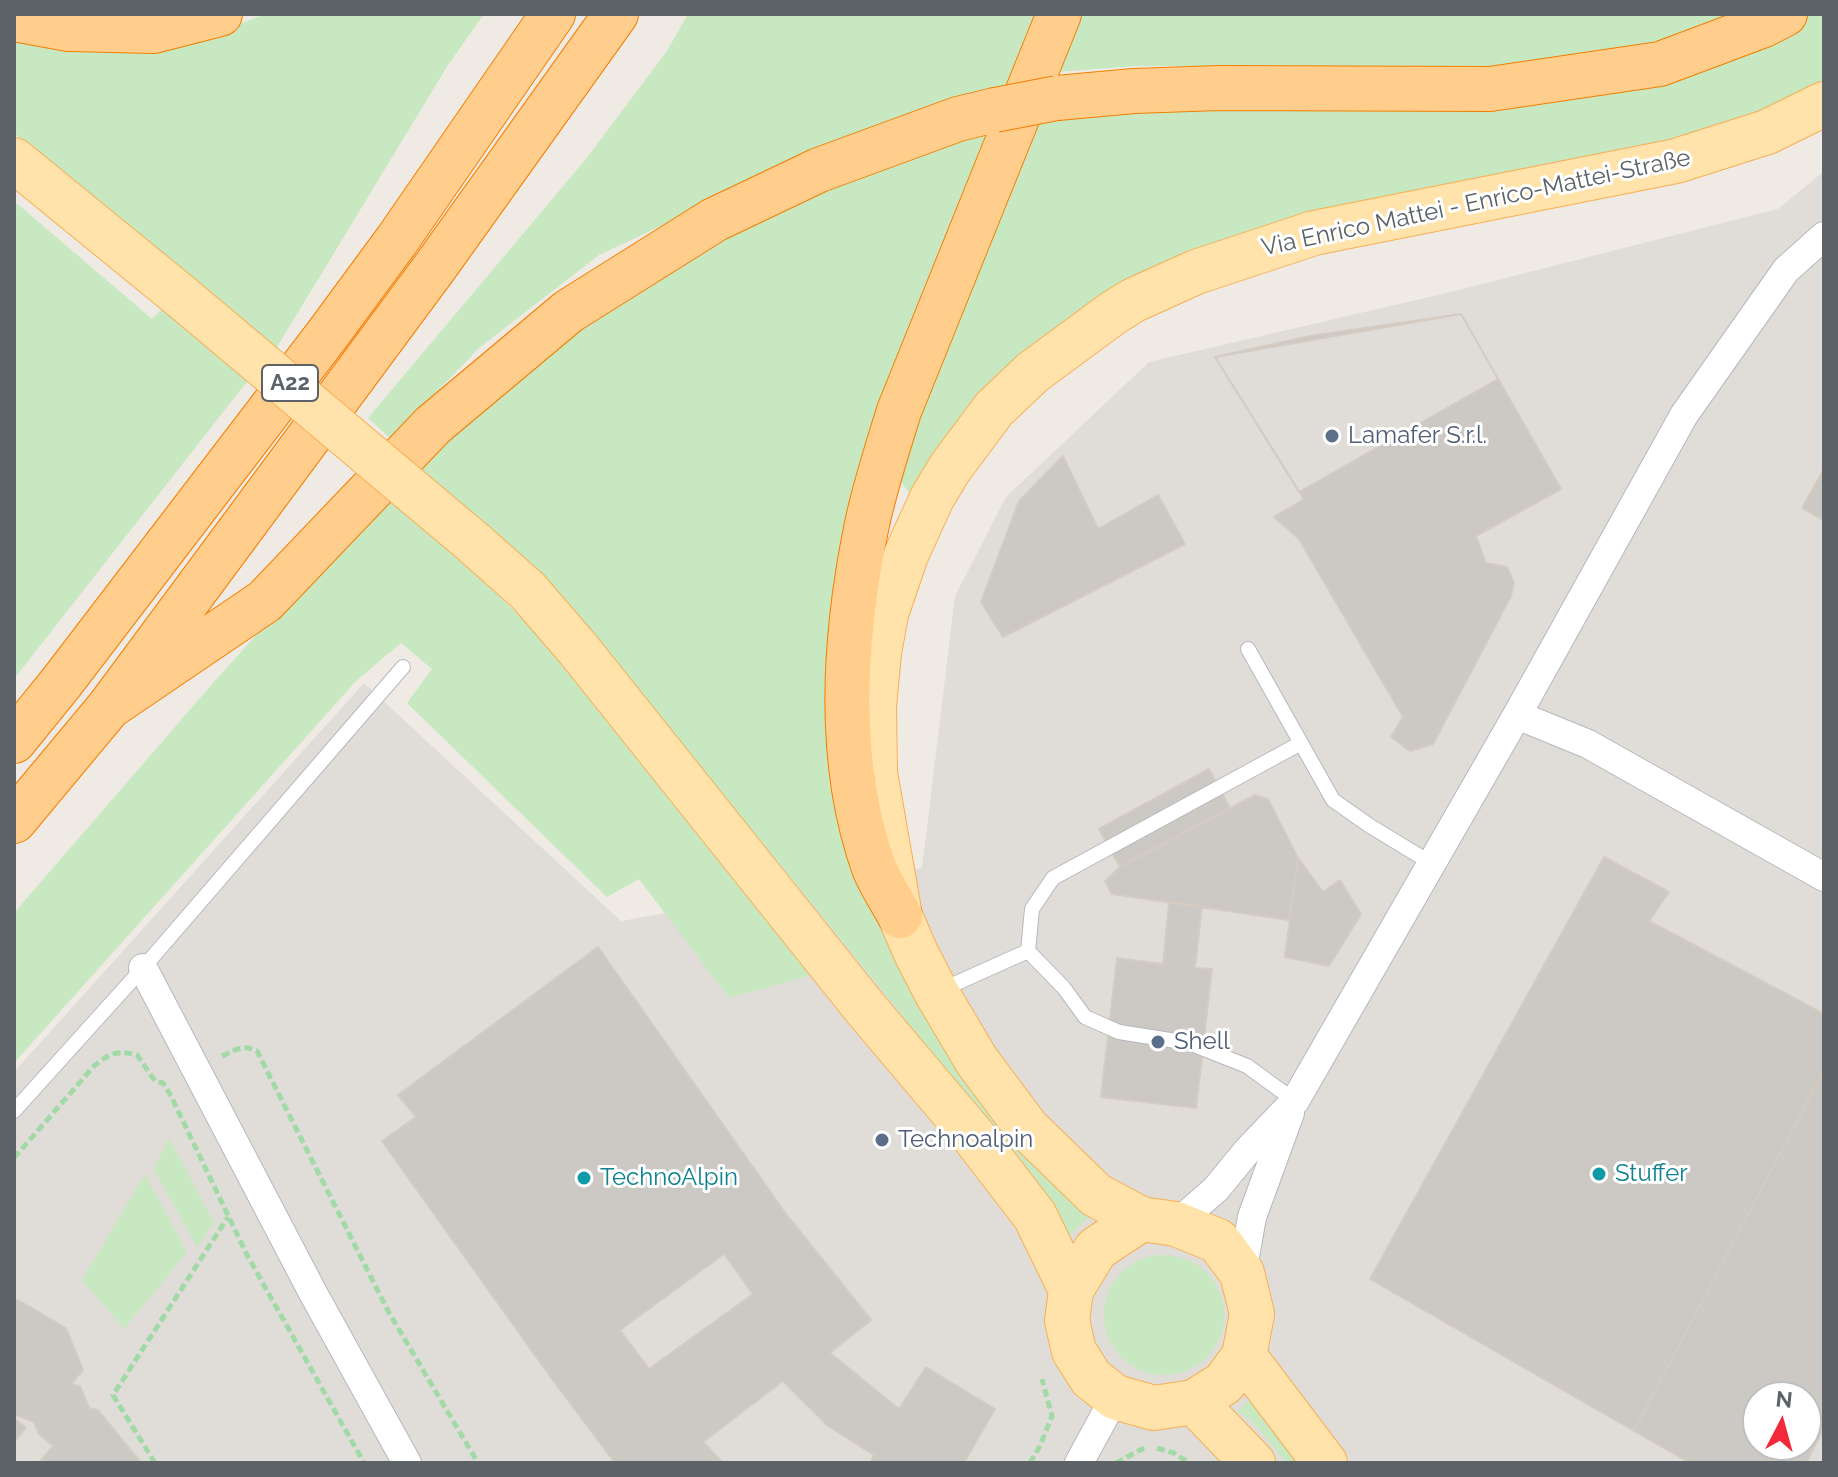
<!DOCTYPE html>
<html>
<head>
<meta charset="utf-8">
<style>
  body { margin:0 }
  #map { position:relative; width:1838px; height:1477px; overflow:hidden; background:#efebe4; font-family:Raleway,sans-serif }
  canvas { display:block }
  .frame { position:absolute; inset:0; border:16px solid #5c6266; pointer-events:none }
  .north { position:absolute; left:1742px; top:1381px; width:80px; height:80px; box-sizing:border-box; background:#fff; border:2px solid #bec0c2; border-radius:50%; rotate:6deg; font-size:22px; font-weight:700; line-height:32px; text-align:center; color:#5c6266 }
  .north::after { content:''; display:block; margin:auto; width:28px; height:36px; background:#f1293b; clip-path:polygon(50% 0,100% 100%,50% 72%,0 100%) }
</style>
</head>
<body>
<div id="map">
<canvas width="1838" height="1477"></canvas>
<div class="frame"></div>
<div class="north">N</div>
</div>
<script>
const g = document.querySelector('canvas').getContext('2d');
g.lineJoin = 'round';
function paint(path, color) {
  g.fillStyle = color;
  g.fill(path, 'evenodd');
}
function stroke(path, color, width, dash) {
  g.strokeStyle = color;
  g.lineWidth = width;
  g.lineCap = dash ? 'butt' : 'round';
  g.setLineDash(dash || []);
  g.stroke(path);
}
function drawText(font, color, halo, rows, align = 'center') {
  g.font = font + ' Raleway,sans-serif';
  g.lineWidth = 6;
  g.setLineDash([]);
  g.textBaseline = 'middle';
  g.strokeStyle = halo;
  g.fillStyle = color;
  for (const [text, x, y, turn = 0] of rows) {
    g.save();
    g.translate(x, y);
    g.rotate((+turn || 0) * Math.PI / 180);
    g.textAlign = isNaN(turn) ? turn : align;
    if (halo) g.strokeText(text, 0, 0);
    g.fillText(text, 0, 0);
    g.restore();
  }
}
const industrial = new Path2D(`
  M1824,171V1463H14V1072L364,683L621,921L922,868L955,596L1006,497L1149,362L1442,294L1778,209ZM1758,1397H1806V1445H1758Z`);
const green = new Path2D(`
  M265,14H484L448,65L274,352L242,388L14,679V201L152,319L190,281L14,133V28L170,41L245,22Z
  M688,14H1039L1012,88L819,152L599,255L479,348L391,439L368,418L586,159L667,51Z
  M1079,14H1738L1660,40L1574,60L1509,68L1136,66L1057,72Z
  M1813,14H1824V84L1777,107L1676,143L1156,273L921,488L909,492L901,482L926,383L1036,123L1749,45Z
  M989,133L863,522L893,928L1095,1210L1063,1243L975,1107L869,974L548,581L480,518L451,551L544,639L815,974L729,998L639,879L607,897L407,703L432,669L401,643L357,680L14,1063V913L213,683L377,501L628,285L870,168Z
  M169,1138L214,1223L197,1247L154,1169Z
  M145,1174L187,1252L124,1329L82,1280Z
  M1104 1315a60 60 0 1 1 120 0a60 60 0 1 1-120 0Z
  M1252,1396L1302,1463H1287L1251,1420L1238,1412Z`);
const building = new Path2D(`
  M1461,314L1561,489L1476,536L1486,563L1507,567L1514,583L1511,596L1433,744L1410,751L1391,737L1403,717L1299,539L1274,517L1304,499L1215,357L1310,336Z
  M1461,314L1498,379L1299,492L1215,357Z
  M1063,456L1098,529L1158,495L1185,544L1003,637L981,602L1019,501Z
  M1824,469V520L1802,508Z
  M1209,769L1230,808L1120,867L1099,829Z
  M1255,795L1268,799L1298,858L1289,920L1112,894L1105,881L1120,867Z
  M1604,857L1669,892L1649,921L1824,1014V1070L1634,1431L1370,1279Z
  M1298,858L1323,892L1340,880L1361,914L1329,966L1285,957Z
  M1169,902L1202,906L1195,968L1212,969L1196,1108L1101,1097L1117,958L1163,964Z
  M598,947L786,1214L871,1320L830,1353L899,1409L926,1367L995,1409L964,1463H870L874,1455L828,1426L783,1381L703,1442L723,1463H615L552,1379L382,1141L416,1117L398,1095ZM724,1254L753,1294L649,1369L620,1330Z
  M1824,1070V1428L1806,1463H1690L1634,1431ZM1758,1397H1806V1445H1758Z
  M14,1300H18L66,1328L83,1370L71,1384L80,1386L89,1408L98,1410L141,1463H39L53,1446L39,1434L34,1422L14,1414Z
  M14,1418L26,1428L14,1442Z`);
const path = new Path2D(`
  M222,1056C235,1050 243,1044 257,1051L388,1311L478,1463
  M14,1158L94,1066C110,1053 117,1050 137,1055L155,1081L163,1083L171,1096L247,1255L364,1463
  M1157,1448L1174,1453L1189,1463
  M155,1463L113,1395L228,1217
  M1030,1463L1040,1446L1052,1416L1042,1379
  M1116,1463L1142,1449H1147`);
const service = new Path2D(`
  M1248,649L1333,800L1370,826L1431,863
  M941,990L1028,951
  M1295,1101L1247,1066L1189,1043L1119,1032L1085,1017L1064,988L1028,951L1032,909L1053,878L1301,743
  M14,1111L143,968L403,667`);
const minor = new Path2D(`
  M1517,715L1588,744L1824,877
  M143,968L313,1293L407,1463
  M1176,1224L1216,1189L1248,1150L1295,1101L1517,715L1684,415L1786,270L1824,236
  M1242,1273L1252,1217L1290,1113
  M1079,1463L1115,1397`);
const primary = new Path2D(`
  M14,160L183,298
  M474,543L528,591L578,649L865,1008L975,1138L1035,1216L1071,1290
  M1141,1219L1096,1249L1071,1290L1067,1321L1074,1351L1091,1378L1115,1397L1154,1408L1194,1402L1224,1383L1244,1356L1252,1314L1242,1273L1218,1241L1176,1224L1141,1219L1096,1195L1027,1128L977,1061L936,992L916,953L900,916L875,773L874,706L879,653L886,614L906,555L932,498L950,468L994,409L1033,372L1113,313L1134,300L1196,272L1314,233L1676,161L1767,132L1824,104
  M1244,1356L1325,1463
  M1194,1402L1253,1463`);
const motorway = new Path2D(`
  M14,19L69,29L154,31L220,14
  M1057,98L1134,91L1219,88L1490,89L1660,64L1764,25L1785,14
  M109,707L265,601L433,425L569,311L714,220L819,170L958,119L995,110
  M14,741L61,683L327,335L397,240L553,14
  M14,821L109,707L435,267L616,14
  M900,916C892,901 881,885 874,868C836,762 844,638 866,529C874,489 887,450 899,411L1059,14`);
const primaryBridge = new Path2D(`
  M183,298L474,543`);
const motorwayBridge = new Path2D(`
  M995,110L1057,98`);
const markers = [
  [1332,436,8,"#5c6f8a"],
  [1158,1042,8,"#5c6f8a"],
  [882,1140,8,"#5c6f8a"],
  [1599,1174,8,"#0f9aa8"],
  [584,1178,8,"#0f9aa8"]
];
const shields = [
  [290,383,56]
];
const shieldNames = [
  ["A22",290,383]
];
const streetNames = [
  ["Via Enrico Mattei - Enrico-Mattei-Straße",1476,203,-12]
];
const serviceNames = [
  ["Lamafer S.r.l.",1348,436],
  ["Shell",1174,1042],
  ["Technoalpin",898,1140]
];
const cultureNames = [
  ["Stuffer",1615,1174],
  ["TechnoAlpin",600,1178]
];
paint(industrial, '#e0ddd9');
paint(green, '#c7e8c0');
paint(building, '#ccc8c3');
stroke(building, '#d4ccc2', 2);
stroke(service, '#b5b8bc', 16);
stroke(minor, '#b5b8bc', 30);
stroke(primary, '#f8ae55', 46);
stroke(motorway, '#f47e00', 46);
stroke(path, '#a2daa7', 5, [8, 4]);
stroke(service, '#fff', 14);
stroke(minor, '#fff', 28);
stroke(primary, '#ffe3aa', 44);
stroke(motorway, '#ffce8c', 44);
stroke(primaryBridge, '#f8ae55', 46, []);
stroke(motorwayBridge, '#f47e00', 46, []);
stroke(primaryBridge, '#ffe3aa', 44);
stroke(motorwayBridge, '#ffce8c', 44);
for (const [x, y, r, color] of markers) {
  const dot = new Path2D();
  dot.arc(x, y, r, 0, 2 * Math.PI);
  g.fillStyle = color;
  g.fill(dot);
  stroke(dot, '#fff', 3);
}
for (const [x, y, w] of shields) {
  const box = new Path2D();
  box.roundRect(x - w / 2, y - 18, w, 36, 6);
  g.fillStyle = '#fff';
  g.fill(box);
  stroke(box, '#5c6266', 2);
}
drawText('bold 22px', '#5c6266', null, shieldNames);
drawText('24px', '#5c6266', '#fff', streetNames);
drawText('24px', '#4e5e75', '#fff', serviceNames, 'left');
drawText('24px', '#0d838f', '#fff', cultureNames, 'left');
</script>
</body>
</html>
